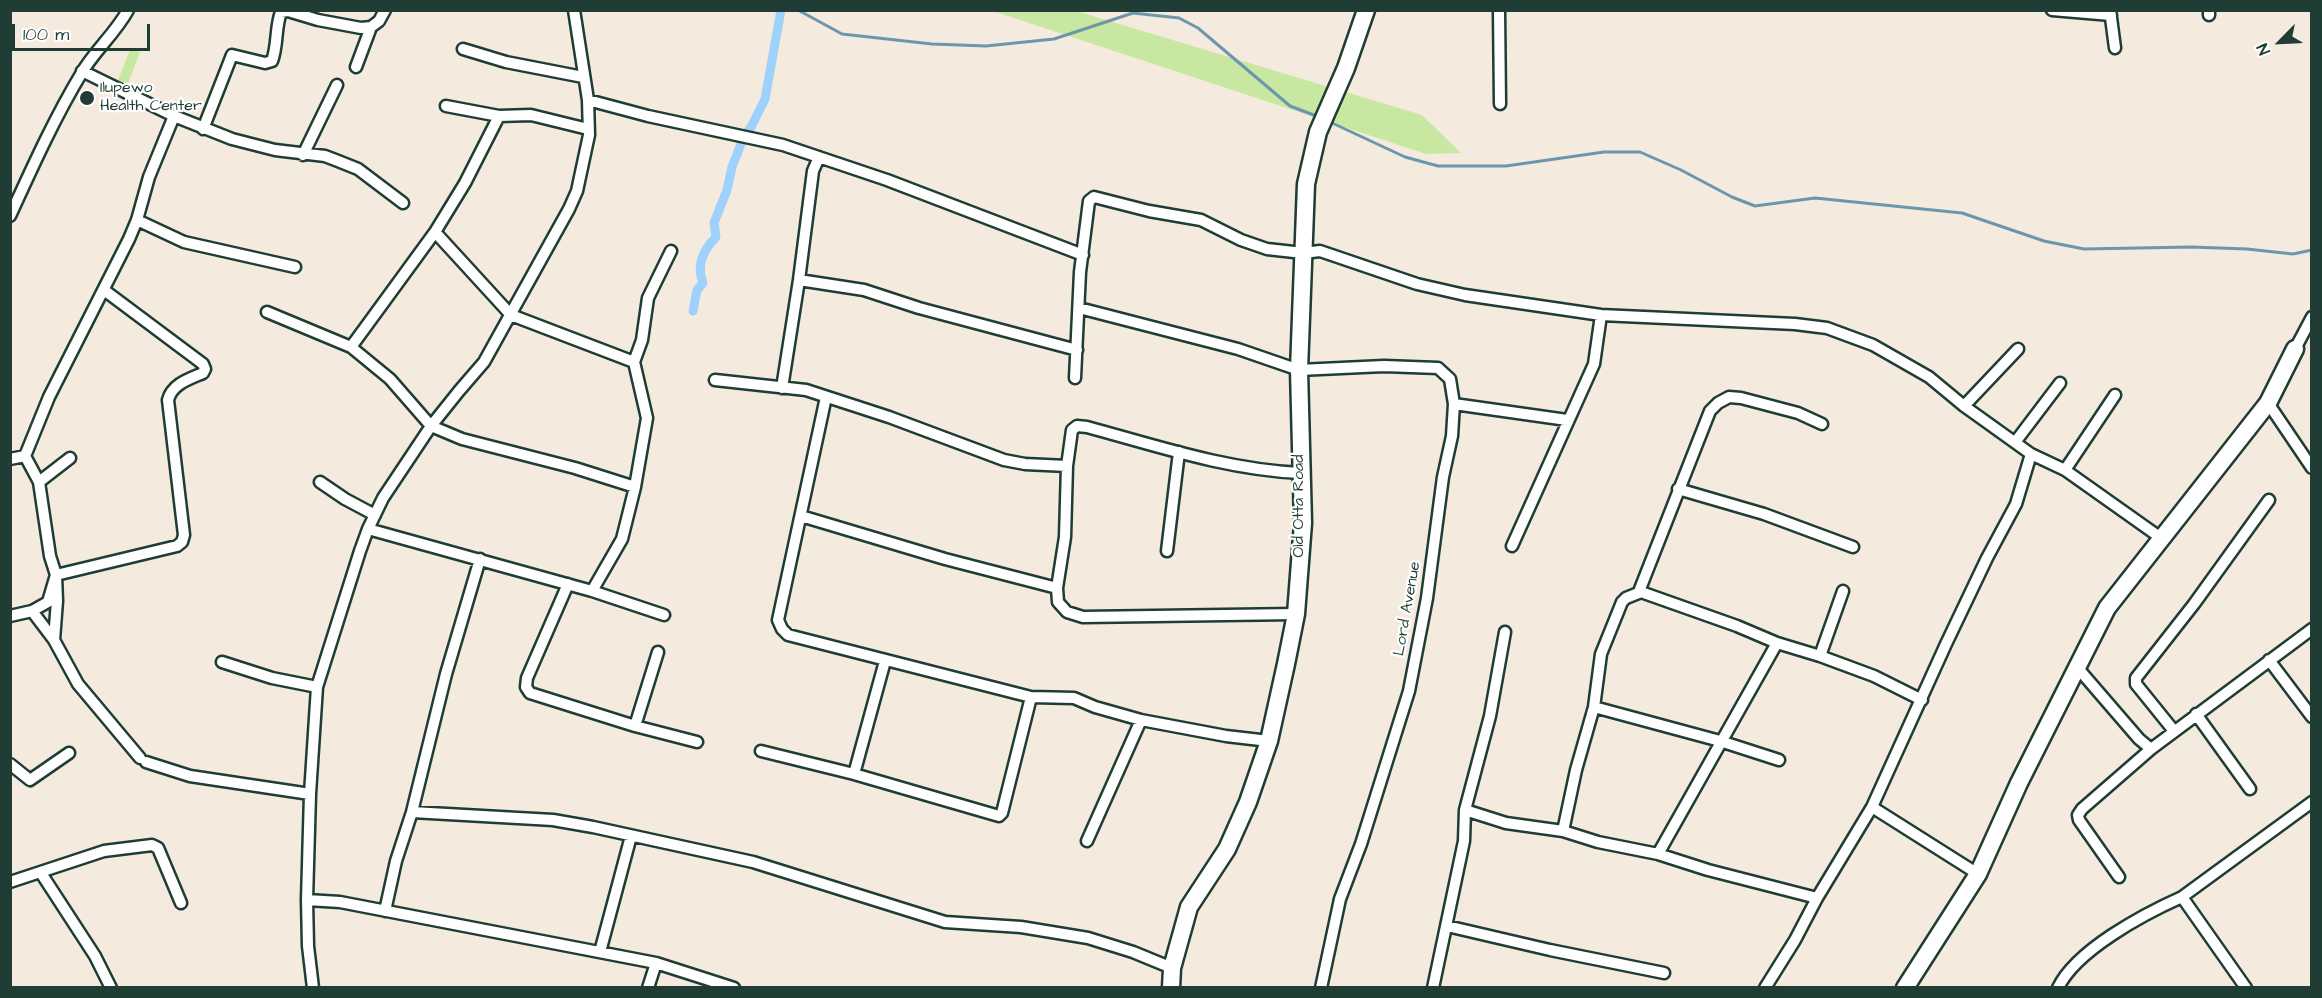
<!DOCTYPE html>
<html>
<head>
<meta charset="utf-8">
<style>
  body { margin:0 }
  #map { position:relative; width:2322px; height:998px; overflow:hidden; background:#f5eade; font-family:"Architects Daughter",sans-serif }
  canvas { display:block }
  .frame { position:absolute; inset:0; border:12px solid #1f3d34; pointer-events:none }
  .north { position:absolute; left:2250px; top:12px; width:60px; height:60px; -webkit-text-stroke:4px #fff; paint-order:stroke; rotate:246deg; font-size:16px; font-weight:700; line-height:24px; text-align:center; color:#1f3d34 }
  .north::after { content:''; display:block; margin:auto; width:21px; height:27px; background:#1f3d34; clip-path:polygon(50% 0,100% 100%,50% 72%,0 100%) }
  .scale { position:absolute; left:12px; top:24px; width:138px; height:27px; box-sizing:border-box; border:3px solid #1f3d34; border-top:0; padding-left:8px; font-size:18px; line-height:21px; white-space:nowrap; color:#1f3d34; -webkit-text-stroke:4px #fff; paint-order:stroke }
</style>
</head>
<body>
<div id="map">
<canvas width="2322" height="998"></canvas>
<div class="frame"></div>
<div class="north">N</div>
<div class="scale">100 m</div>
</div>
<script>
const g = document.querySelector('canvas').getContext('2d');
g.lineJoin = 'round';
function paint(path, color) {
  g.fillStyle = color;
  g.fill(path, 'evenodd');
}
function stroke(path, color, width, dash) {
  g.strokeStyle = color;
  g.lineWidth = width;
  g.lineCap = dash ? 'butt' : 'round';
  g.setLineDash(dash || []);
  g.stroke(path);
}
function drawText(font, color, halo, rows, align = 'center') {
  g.font = font + ' "Architects Daughter",sans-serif';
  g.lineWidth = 4.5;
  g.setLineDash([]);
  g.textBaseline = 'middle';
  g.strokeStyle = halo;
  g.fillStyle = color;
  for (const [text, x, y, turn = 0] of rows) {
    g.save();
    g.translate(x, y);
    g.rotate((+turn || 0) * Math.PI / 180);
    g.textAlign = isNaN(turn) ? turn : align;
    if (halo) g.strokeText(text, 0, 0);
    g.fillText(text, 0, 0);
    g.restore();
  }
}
const green = new Path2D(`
  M993,11H1076L1422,115L1461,153L1426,154Z
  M131,48L140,52L128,84L118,80Z`);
const stream = new Path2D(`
  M798,10L842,34L932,44L986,46L1054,39L1133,13L1179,18L1198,28L1290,106L1319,117
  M1330,122L1405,157L1438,166H1506L1604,152H1640L1681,170L1732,197L1755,206L1815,198L1962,213L2044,241L2084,249L2191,247L2247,249L2293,254L2312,250`);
const canal = new Path2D(`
  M693,311L697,290L703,283C696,265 703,250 716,237L714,223L727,190L732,167L744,136L751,127L765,99L781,10`);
const street = new Path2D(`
  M1499,10L1500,104
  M2052,10L2111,15
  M2110,10L2115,48
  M2209,15V10
  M463,49L506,62L583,77
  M356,67L371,27
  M82,71L174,116L232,139L275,150L325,156L338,161L358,169L403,203
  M588,100L648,116L783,145L887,180L1083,255
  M446,106L499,116L531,115L588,129
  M203,129L232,55L265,63L272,61C278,45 275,28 281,12L288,11L318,20L361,28L371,27L379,21L385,10
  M303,155L337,85
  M10,216C32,168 54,119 81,74C94,51 115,34 128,10
  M137,220L184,242L295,267
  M435,232L511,315L634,362
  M799,280L864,290L919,308L1077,350
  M104,290L203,364L205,369L203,373C189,379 172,384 168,400L184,535L182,542L177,546L56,575L57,601L54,640L78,684L140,758
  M1079,308L1238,349L1299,370L1384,366L1438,368L1450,379L1454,404L1452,436L1443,477L1427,598L1409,691L1361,844L1340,899L1321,988
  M267,312L351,347L390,379L431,426L462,439L575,468L635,487L622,539L592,591
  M351,347L435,232L465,183L499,116
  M2295,349L2312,317
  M1075,378L1080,272L1089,201L1094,197L1149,211L1201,220L1241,240L1267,249L1303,253L1320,251L1417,284L1465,295L1601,315L1795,324L1827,328L1873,345L1929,377L1964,406L2031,454L2065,470L2161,538
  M715,380L806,390L889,417L1004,460L1025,464L1067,466
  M782,388L799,280L813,171L819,157
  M826,397L778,620L782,629L788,635L1031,697L1074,698L1095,707L1141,720L1226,736L1269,741
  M2268,403L2312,468
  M1454,404L1567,420
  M1964,406L2018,349
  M2016,441L2060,383
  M10,459L25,456L49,397L129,239L137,220L149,177L174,116
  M2065,470L2115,395
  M39,482L70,458
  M320,482L345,499L375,515
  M635,487L647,418L634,362L642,340L648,298L671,251
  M1678,489L1764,514L1853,547
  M801,516L945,559L1057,588
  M368,529L592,591L664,615
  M1512,546L1594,364L1601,315
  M1167,551L1179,452
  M568,584L527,678L526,687L530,693L635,726L697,742
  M1641,592L1737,626L1777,643L1820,656L1874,676L1922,700
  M32,611L54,640
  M1296,614L1083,617L1067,612L1058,602L1057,588L1065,537L1067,466L1072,430L1077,426L1087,427C1157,446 1228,470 1301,473
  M10,616L32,611L48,602L56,575L50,556L39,482L25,456
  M1820,656L1843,591
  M2269,660L2312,717
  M222,662L272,678L317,687
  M2076,666L2139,739L2151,749L2312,629
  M1594,707L1720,741L1779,760
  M2196,714L2250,789
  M635,726L658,652
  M2174,731L2136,684V678L2194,604L2269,500
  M761,751L854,774L999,816L1002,813L1031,697
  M146,762L190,776L310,794
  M10,764L30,780L69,753
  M854,774L885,661
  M1872,807L1978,874
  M1465,810L1506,823L1563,831L1598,842L1658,854L1708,870L1817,898
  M412,812L553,820L593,827L753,862L945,922L1021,927L1088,938L1133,952L1172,968
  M1563,831L1576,770L1594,707L1601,654L1622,602L1626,598L1641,592L1640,589L1710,411L1718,403L1729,397L1741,398L1798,413L1822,424
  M1087,841L1141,720
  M1658,854L1777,643
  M41,873L95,956L111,988
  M2119,877L2079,820L2078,815L2082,809L2151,749
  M10,882L104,851L152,845L158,848L181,903
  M2182,897L2312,802
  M307,900L340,902L656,963L734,988
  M385,911L396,861L412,812L446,674L480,559
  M1447,926L1550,950L1664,973
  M600,952L631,836
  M313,988L308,946L307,900L310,794L317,687L360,551L368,529L383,498L431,426L459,391L484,362L569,209L577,191L589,135L588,100L574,10
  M648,988L656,963
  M1433,988L1464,841L1465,810L1490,716L1505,632
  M1765,988L1795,940L1817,898L1872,807L1946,644L1987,558L2016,504L2031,454
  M2058,988C2076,950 2144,914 2182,897L2246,988`);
const secondary = new Path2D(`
  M1171,988L1172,968L1189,907L1227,849L1248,802L1269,741L1286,664L1296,614L1303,523L1299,370L1306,184L1318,132L1346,68L1366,10
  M1905,988L1978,874L2019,783L2107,608L2268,403L2295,349`);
const markers = [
  [87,98,8,"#1f3d34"]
];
const poiNames = [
  ["Ilupewo",100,89],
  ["Health Center",100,107]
];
const streetNames = [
  ["Old Otta Road",1300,506,-90],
  ["Lord Avenue",1408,609,-80]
];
paint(green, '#c8e8a1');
stroke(stream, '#6b96ac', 3);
stroke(canal, '#9ed1fc', 9);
stroke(street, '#1f3d34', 15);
stroke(secondary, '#1f3d34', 21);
stroke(street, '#fff', 10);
stroke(secondary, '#fff', 16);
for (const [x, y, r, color] of markers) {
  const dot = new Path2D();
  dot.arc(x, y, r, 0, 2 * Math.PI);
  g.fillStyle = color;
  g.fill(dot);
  stroke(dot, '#fff', 2);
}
drawText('16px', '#1f3d34', '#fff', poiNames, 'left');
drawText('16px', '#1f3d34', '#fff', streetNames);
</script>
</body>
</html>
